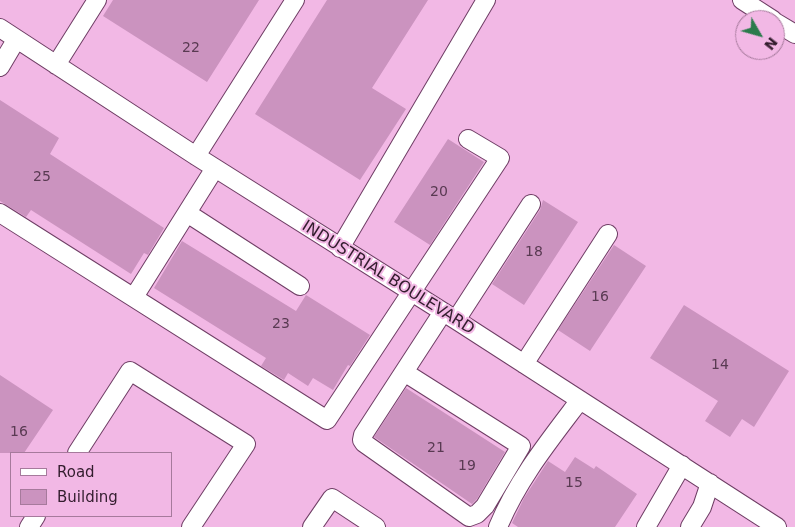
<!DOCTYPE html>
<html>
<head>
<meta charset="utf-8">
<style>
  body { margin:0 }
  #map { position:relative; width:795px; height:527px; overflow:hidden; background:#f2b8e5; font-family:"DejaVu Sans",sans-serif }
  canvas { display:block }
  .legend { position:absolute; left:10px; top:452px; width:162px; height:65px; box-sizing:border-box; background:#f2b8e5; border:1px solid #a67a9c; margin:0; padding:6px 9px; list-style:none; font-size:15px; color:#331d2e }
  .legend li { display:flex; align-items:center; gap:10px; height:25px }
  .legend b { width:25px; border:1px solid #a67a9c }
  .north { position:absolute; left:735px; top:10px; width:50px; height:50px; box-sizing:border-box; background:#f2b8e5; border:1px solid #a67a9c; border-radius:50%; rotate:128deg; font-size:14px; font-weight:700; line-height:20px; text-align:center; color:#331d2e }
  .north::after { content:''; display:block; margin:auto; width:18px; height:22px; background:#2b7b4c; clip-path:polygon(50% 0,100% 100%,50% 72%,0 100%) }
</style>
</head>
<body>
<div id="map">
<canvas width="795" height="527"></canvas>
<ul class="legend">
<li><b style="height:6px;background:#fff"></b>Road</li>
<li><b style="height:14px;background:#cb93bf"></b>Building</li>
</ul>
<div class="north">N</div>
</div>
<script>
const g = document.querySelector('canvas').getContext('2d');
g.lineJoin = 'round';
function paint(path, color) {
  g.fillStyle = color;
  g.fill(path, 'evenodd');
}
function stroke(path, color, width, dash) {
  g.strokeStyle = color;
  g.lineWidth = width;
  g.lineCap = dash ? 'butt' : 'round';
  g.setLineDash(dash || []);
  g.stroke(path);
}
function drawText(font, color, halo, rows, align = 'center') {
  g.font = font + ' "DejaVu Sans",sans-serif';
  g.lineWidth = 4;
  g.setLineDash([]);
  g.textBaseline = 'middle';
  g.strokeStyle = halo;
  g.fillStyle = color;
  for (const [text, x, y, turn = 0] of rows) {
    g.save();
    g.translate(x, y);
    g.rotate((+turn || 0) * Math.PI / 180);
    g.textAlign = isNaN(turn) ? turn : align;
    if (halo) g.strokeText(text, 0, 0);
    g.fillText(text, 0, 0);
    g.restore();
  }
}
const building = new Path2D(`
  M113,0H259L207,82L103,16Z
  M327,0H428L372,88L406,109L360,180L255,114Z
  M0,100L59,138L50,154L164,228L148,255L144,253L131,274L31,210L26,217L0,201Z
  M448,139L484,162L430,245L394,222Z
  M543,200L578,222L524,305L492,284L540,210Z
  M182,241L296,311L306,295L370,335L350,366L348,365L333,390L313,378L308,386L288,373L284,380L261,366L266,358L154,288Z
  M614,245L646,266L590,351L558,330Z
  M684,305L789,371L754,427L742,419L730,437L705,421L718,401L650,358Z
  M0,375L53,410L24,453H0Z
  M406,388L505,452L477,499L472,504L374,437Z
  M575,457L594,469L596,466L637,494L615,527H518L512,523L524,498L548,461L565,472Z`);
const minor = new Path2D(`
  M742,0L773,20
  M775,22L795,34
  M0,28L196,156L456,320L777,527
  M56,65L97,0
  M0,67L16,40
  M196,156L295,0
  M0,213L327,420L500,158L468,139
  M187,213L300,286
  M340,248L486,0
  M134,297L215,168
  M456,320L531,204
  M524,364L608,234
  M404,372L521,446L485,506L477,514L469,517L364,443L362,440L363,435L443,312
  M77,453L130,371L246,444L191,527
  M29,527L36,516
  M312,527L332,498L376,527
  M498,527C518,479 549,441 580,400
  M646,527L682,465
  M690,527L702,507L710,483`);
const numberNames = [
  ["22",191,48],
  ["25",42,177],
  ["20",439,192],
  ["18",534,252],
  ["16",600,297],
  ["23",281,324],
  ["14",720,365],
  ["16",19,432],
  ["21",436,448],
  ["19",467,466],
  ["15",574,483]
];
const streetNames = [
  ["INDUSTRIAL BOULEVARD",388,278,32]
];
paint(building, '#cb93bf');
stroke(minor, '#6f3e65', 20);
stroke(minor, '#fff', 18);
drawText('14px', '#593a52', null, numberNames);
drawText('16px', '#331d2e', '#f2b8e5', streetNames);
</script>
</body>
</html>
